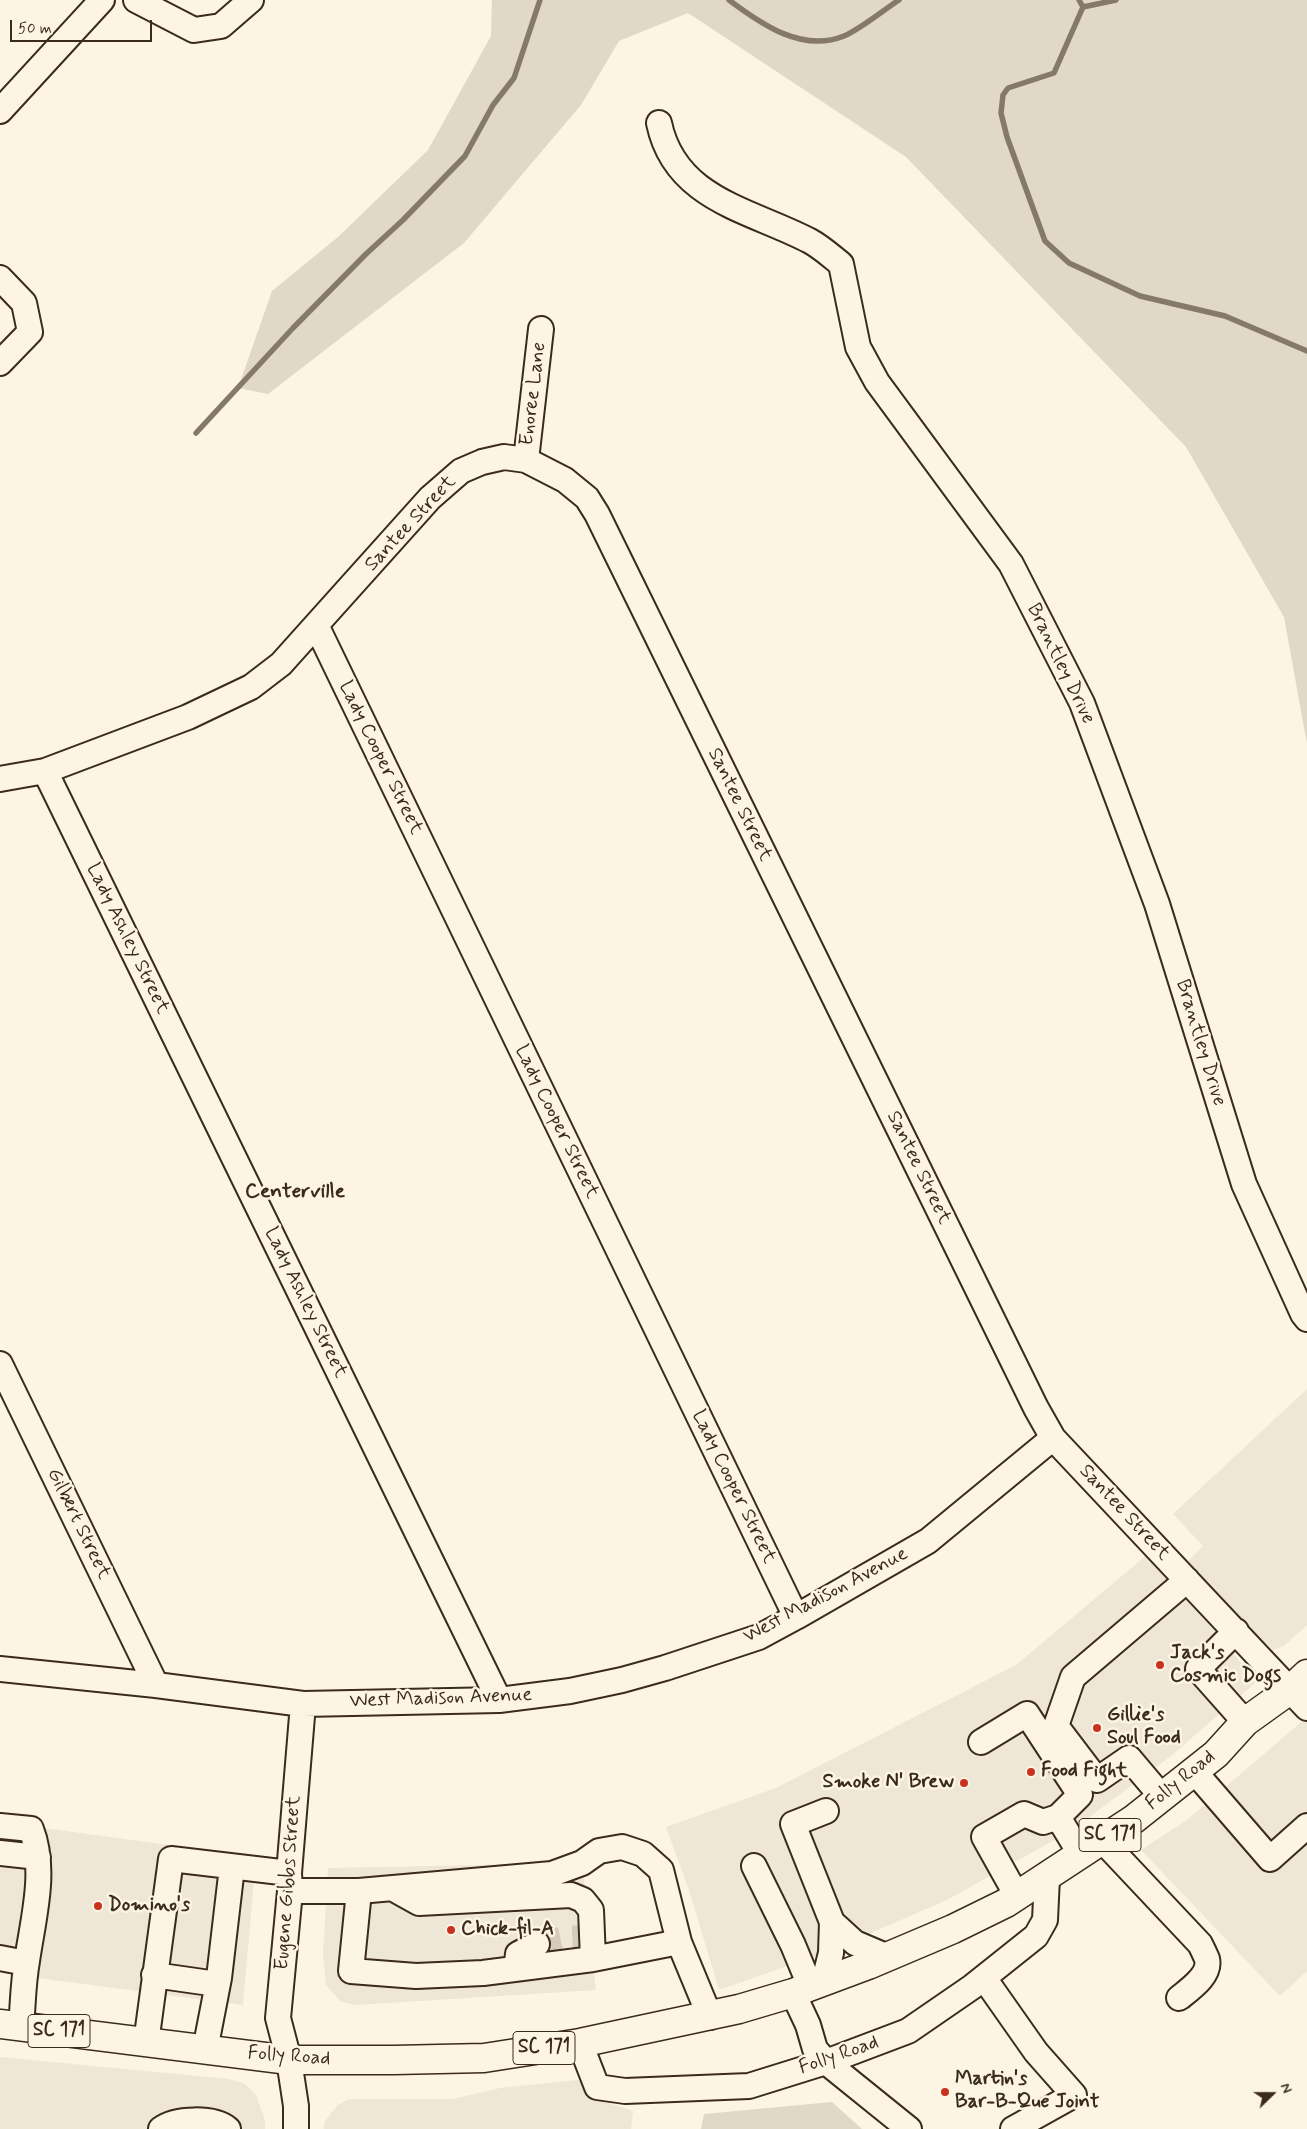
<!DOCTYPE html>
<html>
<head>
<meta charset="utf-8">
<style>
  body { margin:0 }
  #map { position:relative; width:1307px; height:2129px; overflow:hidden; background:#fcf5e5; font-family:Mynerve,sans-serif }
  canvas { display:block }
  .north { position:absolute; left:1247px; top:2069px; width:50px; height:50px; -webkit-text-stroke:4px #fcf5e5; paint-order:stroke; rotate:68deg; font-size:14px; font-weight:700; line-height:20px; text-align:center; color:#3b2a1e }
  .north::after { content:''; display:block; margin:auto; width:18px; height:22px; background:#3b2a1e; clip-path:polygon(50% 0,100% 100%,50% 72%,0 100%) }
  .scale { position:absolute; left:10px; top:20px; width:142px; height:22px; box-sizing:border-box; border:2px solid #3b2a1e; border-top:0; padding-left:6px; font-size:15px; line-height:18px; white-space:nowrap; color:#3b2a1e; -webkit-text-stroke:4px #fcf5e5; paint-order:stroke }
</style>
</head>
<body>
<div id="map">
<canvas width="1307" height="2129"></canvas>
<div class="north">N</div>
<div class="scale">50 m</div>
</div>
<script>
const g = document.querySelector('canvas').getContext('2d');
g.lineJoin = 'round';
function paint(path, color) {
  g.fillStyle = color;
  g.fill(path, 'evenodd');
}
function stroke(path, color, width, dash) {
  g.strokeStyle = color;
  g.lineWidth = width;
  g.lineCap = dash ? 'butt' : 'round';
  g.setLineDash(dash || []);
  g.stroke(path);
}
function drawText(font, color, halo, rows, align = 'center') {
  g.font = font + ' Mynerve,sans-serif';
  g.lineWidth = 5;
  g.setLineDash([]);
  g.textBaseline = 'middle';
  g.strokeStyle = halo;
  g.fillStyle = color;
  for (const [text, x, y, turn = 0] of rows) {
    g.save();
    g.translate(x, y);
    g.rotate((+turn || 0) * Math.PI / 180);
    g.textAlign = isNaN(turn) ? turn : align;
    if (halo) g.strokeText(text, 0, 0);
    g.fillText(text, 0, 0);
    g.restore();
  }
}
const built = new Path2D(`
  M1307,1389V1625L1284,1646L1273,1650L1185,1564L1203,1546L1173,1514Z
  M1148,1554L1170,1574L1256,1682L1171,1756L1072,1830L947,1900L827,1952L719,1990L690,1893L666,1827L776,1788L1016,1665Z
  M1307,1717V1971L1280,1996L1141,1850L1187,1820Z
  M0,1822L256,1857L243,2005L0,1973Z
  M582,1863L596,1990L355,2005L340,2001L326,1985L323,1954L328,1868Z
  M0,2057L229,2079L245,2084L256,2095L265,2120V2129H0Z
  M578,2080L596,2099L633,2111L631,2129H324V2123L331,2113L338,2105L349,2099H453L500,2088Z`);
const green = new Path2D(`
  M492,0H1307V744L1284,617L1186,447L906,157L688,13L619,41L581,105L464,243L268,394L238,388L272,291L338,237L428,150L491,36Z
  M832,2102L862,2129H701L704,2114Z`);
const stream = new Path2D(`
  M729,0C761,24 802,53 844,36C859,30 885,9 899,0
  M1079,0L1083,7
  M1083,7L1054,73L1008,88L1003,95L1001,113L1007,137L1045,241L1069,263L1140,296L1225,316L1307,351
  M1083,7L1116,0
  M196,433L293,328L366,254L403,220L465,156L493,105L514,78L540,0`);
const minorTunnel = new Path2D(`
  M537,1944L565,1938L586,1937`);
const minor = new Path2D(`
  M136,0L194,30L221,26L251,0
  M0,111L102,0
  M659,123C675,200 751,210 810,241C821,247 831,256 841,264L858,347L877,382L1011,564L1082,703L1157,904L1244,1184L1303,1314L1307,1319
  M0,278L24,303L30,332L0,363
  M526,460L541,329
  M317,627L796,1617
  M45,771L499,1700
  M0,779L45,771L188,717L251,687L281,664L430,498L461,471L482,462L504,457L526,460L565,480L587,498L597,514L1036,1408L1053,1438L1307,1708
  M0,1364L156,1685
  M1236,1631L1198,1669L1245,1722
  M0,1669L156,1685L303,1704L499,1700L570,1691L622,1680L665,1668L759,1637L796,1617L928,1541L1053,1438
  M981,1742L1027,1714L1080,1795L1058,1817L1043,1822L1024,1814L984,1837L1017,1896
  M1194,1771L1270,1859L1307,1826
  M1162,1797L1129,1758L1097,1780L1056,1726L1073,1677L1187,1580
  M1058,1817L1081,1855
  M0,1826L31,1829C47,1870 33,1919 27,1961C23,1983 23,2005 21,2026
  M1102,1840L1200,1944C1202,1948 1205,1954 1207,1959C1211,1975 1190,1989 1179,1998
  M0,1853L38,1857
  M754,1866L793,1945L810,1986
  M392,1888L419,1903L571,1895L583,1900L591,1910L593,1959
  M290,1891H359L552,1874L582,1863L599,1851L622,1847L643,1854L661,1870L679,1942L710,2017
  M359,1891L351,1971L416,1976L483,1973L593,1959L679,1942
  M832,1922L855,1943L888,1957
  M0,1958L26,1963
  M516,1969L518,1954L537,1944
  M154,1975L217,1984
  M984,1978L1036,2052L1074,2095L1013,2129
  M824,1981L831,1953L832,1922L793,1824L826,1811
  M793,1993L808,2025L815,2049L826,2062L909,2129
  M146,2043L171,1859L289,1873
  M580,2043L597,2087L625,2091L749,2086L826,2062L908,2031L972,1987L1036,1936L1045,1920L1047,1877
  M205,2050L219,1978L232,1867
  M161,2129C175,2118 214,2117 228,2129
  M296,2129V2106L289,2060L278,2018L290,1891L289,1873L303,1704`);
const major = new Path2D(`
  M0,2024L289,2060H394L484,2058L580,2043L739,2009L793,1993L868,1965L953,1929L1006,1903L1134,1819L1216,1754L1245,1722L1291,1689L1307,1674`);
const markers = [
  [1160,1665,5,"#c8321e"],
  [1097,1728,5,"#c8321e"],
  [1031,1772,5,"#c8321e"],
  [964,1783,5,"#c8321e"],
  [98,1906,5,"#c8321e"],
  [451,1930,5,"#c8321e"],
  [945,2092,5,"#c8321e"]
];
const shields = [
  [1110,1835,62],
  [59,2031,62],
  [544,2048,62]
];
const shieldNames = [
  ["SC 171",1110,1835],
  ["SC 171",59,2031],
  ["SC 171",544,2048]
];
const streetNames = [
  ["Enoree Lane",534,394,-83],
  ["Santee Street",411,524,-47],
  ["Brantley Drive",1060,664,64],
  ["Lady Cooper Street",380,758,64],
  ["Santee Street",739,805,64],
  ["Lady Ashley Street",127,939,64],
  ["Brantley Drive",1200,1043,73],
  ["Lady Cooper Street",556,1122,64],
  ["Santee Street",918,1168,64],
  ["Lady Ashley Street",305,1303,64],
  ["Lady Cooper Street",733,1487,64],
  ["Santee Street",1124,1513,47],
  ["Gilbert Street",78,1524,64],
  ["West Madison Avenue",826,1596,-28],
  ["West Madison Avenue",441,1699,-2],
  ["Folly Road",1181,1781,-39],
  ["Eugene Gibbs Street",289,1883,-86],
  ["Folly Road",839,2056,-19],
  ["Folly Road",289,2057,4]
];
const poiNames = [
  ["Jack's",1170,1654],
  ["Cosmic Dogs",1170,1677],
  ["Gillie's",1107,1716],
  ["Soul Food",1107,1739],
  ["Food Fight",1041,1772],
  ["Smoke N' Brew",954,1783,"right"],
  ["Domino's",108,1906],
  ["Chick-fil-A",461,1930],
  ["Martin's",955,2080],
  ["Bar-B-Que Joint",955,2103]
];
const neighbourhoodNames = [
  ["Centerville",295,1193]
];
paint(built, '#eee6d6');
paint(green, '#e0d8c8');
stroke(stream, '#85796b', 5.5);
stroke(minorTunnel, '#d5ccbd', 24, [24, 12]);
stroke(minor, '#3b2a1e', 28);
stroke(major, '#3b2a1e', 31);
stroke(minor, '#fcf5e5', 24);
stroke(major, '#fcf5e5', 28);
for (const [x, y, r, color] of markers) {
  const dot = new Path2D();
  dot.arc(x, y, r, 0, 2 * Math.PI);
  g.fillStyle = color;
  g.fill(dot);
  stroke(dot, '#fcf5e5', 2);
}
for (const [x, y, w] of shields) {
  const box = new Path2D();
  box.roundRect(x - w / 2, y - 16.5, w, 33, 4);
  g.fillStyle = '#fcf5e5';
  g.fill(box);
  stroke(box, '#3b2a1e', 1);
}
drawText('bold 19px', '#3b2a1e', null, shieldNames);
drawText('20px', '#3b2a1e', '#fcf5e5', streetNames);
drawText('bold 20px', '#3b2a1e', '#fcf5e5', poiNames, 'left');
drawText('bold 21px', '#3b2a1e', '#fcf5e5', neighbourhoodNames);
</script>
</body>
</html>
